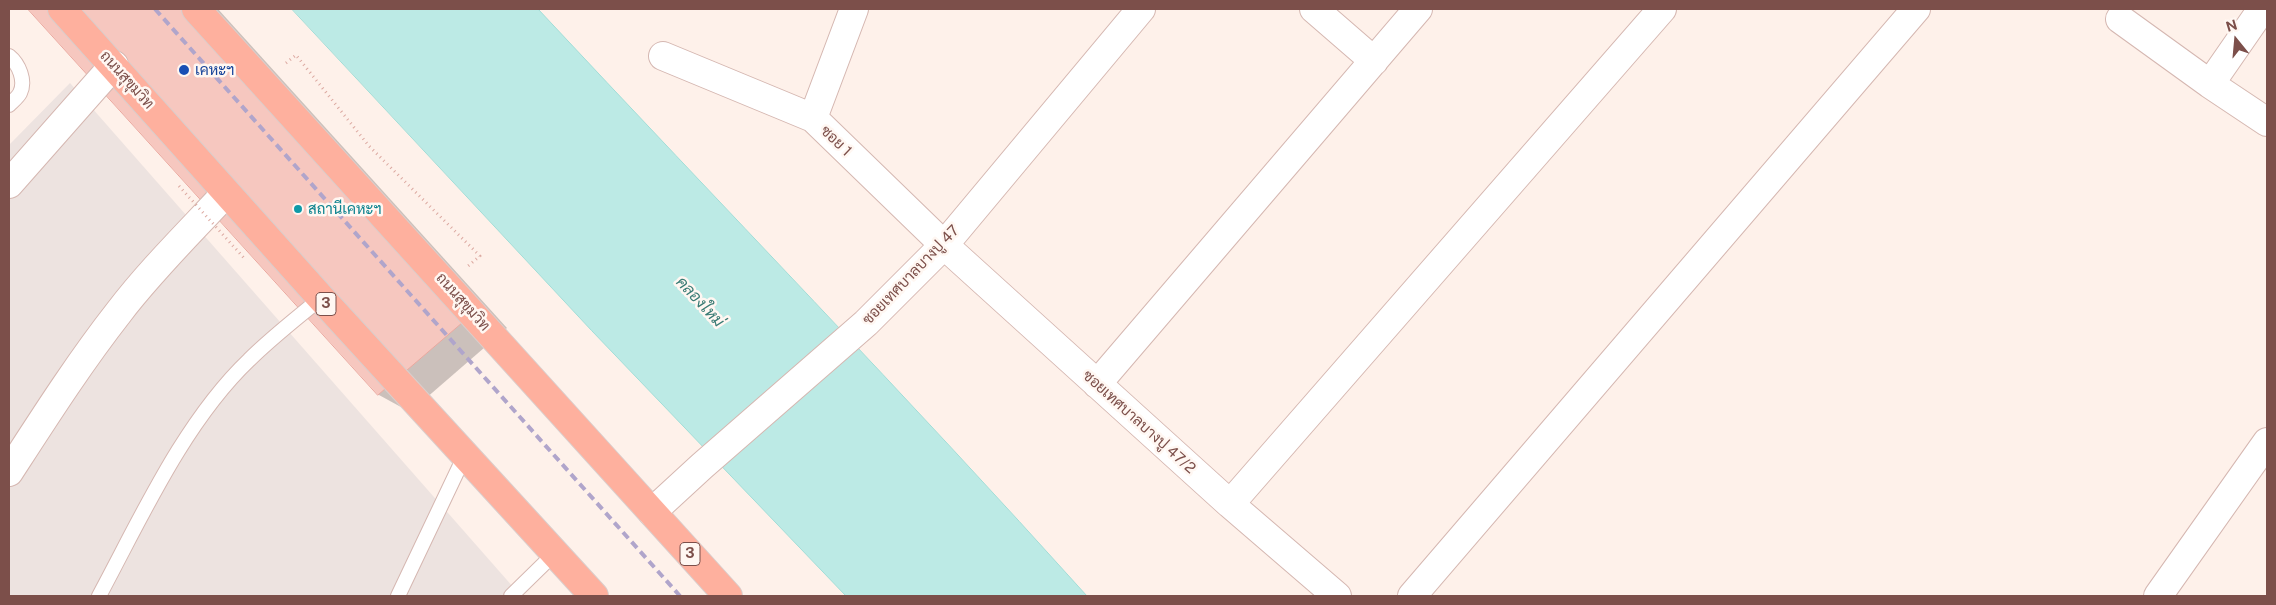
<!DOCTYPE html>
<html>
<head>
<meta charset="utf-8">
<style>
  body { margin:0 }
  #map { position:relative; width:2276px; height:605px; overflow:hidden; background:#fef1ea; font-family:"Public Sans",sans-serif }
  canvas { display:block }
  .frame { position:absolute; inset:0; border:10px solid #7c4f4a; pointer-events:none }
  .north { position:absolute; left:2211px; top:15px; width:50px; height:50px; -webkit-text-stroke:4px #fff7f2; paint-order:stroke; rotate:343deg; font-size:14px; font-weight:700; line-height:20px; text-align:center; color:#7c4f4a }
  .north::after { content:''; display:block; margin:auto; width:18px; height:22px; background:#7c4f4a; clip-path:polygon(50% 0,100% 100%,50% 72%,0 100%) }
</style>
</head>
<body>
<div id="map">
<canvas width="2276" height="605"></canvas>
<div class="frame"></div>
<div class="north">N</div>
</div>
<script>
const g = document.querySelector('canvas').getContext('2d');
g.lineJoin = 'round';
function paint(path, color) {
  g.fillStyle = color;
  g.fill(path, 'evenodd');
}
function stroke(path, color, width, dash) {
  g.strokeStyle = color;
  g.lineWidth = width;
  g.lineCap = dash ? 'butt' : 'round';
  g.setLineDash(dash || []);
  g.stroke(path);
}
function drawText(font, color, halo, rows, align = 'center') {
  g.font = font + ' "Public Sans",Sarabun,sans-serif';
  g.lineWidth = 5;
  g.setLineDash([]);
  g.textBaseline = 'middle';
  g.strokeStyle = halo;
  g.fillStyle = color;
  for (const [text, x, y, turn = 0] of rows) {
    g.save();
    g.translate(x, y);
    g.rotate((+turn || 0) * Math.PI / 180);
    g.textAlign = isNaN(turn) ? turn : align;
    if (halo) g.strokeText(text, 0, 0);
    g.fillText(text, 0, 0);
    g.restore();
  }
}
const industrial = new Path2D(`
  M70,83L521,596H9V145Z`);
const water = new Path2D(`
  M292,9H538C721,205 908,397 1087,596H846L592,331Z`);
const shadow = new Path2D(`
  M30,9H218L507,328L410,412L379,395Z`);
const building = new Path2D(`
  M28,9H204L477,310L378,395Z`);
const path = new Path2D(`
  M286,63L296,55L369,146L480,256L468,266`);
const service = new Path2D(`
  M9,56C19,64 26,81 20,93C18,97 12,102 9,105
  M99,596C141,518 184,422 249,360C271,338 297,318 321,298
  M398,596L465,455
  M511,596L555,553`);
const minor = new Path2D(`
  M854,9L813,118L944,245L1230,504L1337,596
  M1314,9L1374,61
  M2262,9L2210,84L2267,122
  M2120,19L2210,84
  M663,56L813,118
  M9,184L114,65
  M1097,384L1418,9
  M9,472C44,418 79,363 119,312C151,270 190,232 226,193
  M1230,504L1662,9
  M652,512L702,466L866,323L944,245L1141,9
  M1412,596L1916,9
  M2158,596L2267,442`);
const trunk = new Path2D(`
  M62,9L321,298L594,596
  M196,9L728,596`);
const rail = new Path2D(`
  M155,9L680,596`);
const pathBridge = new Path2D(`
  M179,186L244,258`);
const markers = [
  [184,70,6,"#1a4fb4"],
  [298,209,5,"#0f9aa8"]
];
const shields = [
  [326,304,20],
  [690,554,20]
];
const shieldNames = [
  ["3",326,304],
  ["3",690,554]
];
const transitNames = [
  ["เคหะฯ",195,70]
];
const streetNames = [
  ["ถนนสุขุมวิท",127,80,48],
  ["ซอย 1",836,141,44],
  ["ซอยเทศบาลบางปู 47",911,275,-46],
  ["ถนนสุขุมวิท",463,302,48],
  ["ซอยเทศบาลบางปู 47/2",1139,422,42]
];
const cultureNames = [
  ["สถานีเคหะฯ",308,209]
];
const waterNames = [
  ["คลองใหม่",700,302,47]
];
paint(industrial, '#ede3e0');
paint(water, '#bceae5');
stroke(water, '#a1ddd7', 1);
paint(shadow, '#0003');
paint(building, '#f6c7bf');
stroke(building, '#eaa79e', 1);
stroke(service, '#d5b7b1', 16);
stroke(minor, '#d5b7b1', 30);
stroke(trunk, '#dacecc', 30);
stroke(path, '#dca9a1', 3, [1, 4]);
stroke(service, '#fff', 14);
stroke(minor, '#fff', 28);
stroke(trunk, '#feb09e', 28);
stroke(rail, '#b0a5cb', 4, [8, 5]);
stroke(pathBridge, '#dca9a1', 3, [1, 4]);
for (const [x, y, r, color] of markers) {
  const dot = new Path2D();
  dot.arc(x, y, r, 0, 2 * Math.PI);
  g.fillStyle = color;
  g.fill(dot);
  stroke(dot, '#fff7f2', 2);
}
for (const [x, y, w] of shields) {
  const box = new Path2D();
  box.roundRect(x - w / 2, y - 11.5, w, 23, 4);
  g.fillStyle = '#fff7f2';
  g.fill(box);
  stroke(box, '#7c4f4a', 1);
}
drawText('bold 14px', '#7c4f4a', null, shieldNames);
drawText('15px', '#164399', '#fff7f2', transitNames, 'left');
drawText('15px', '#7c4f4a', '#fff7f2', streetNames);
drawText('15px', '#0d838f', '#fff7f2', cultureNames, 'left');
drawText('italic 16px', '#397b74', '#fff7f2', waterNames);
</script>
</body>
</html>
